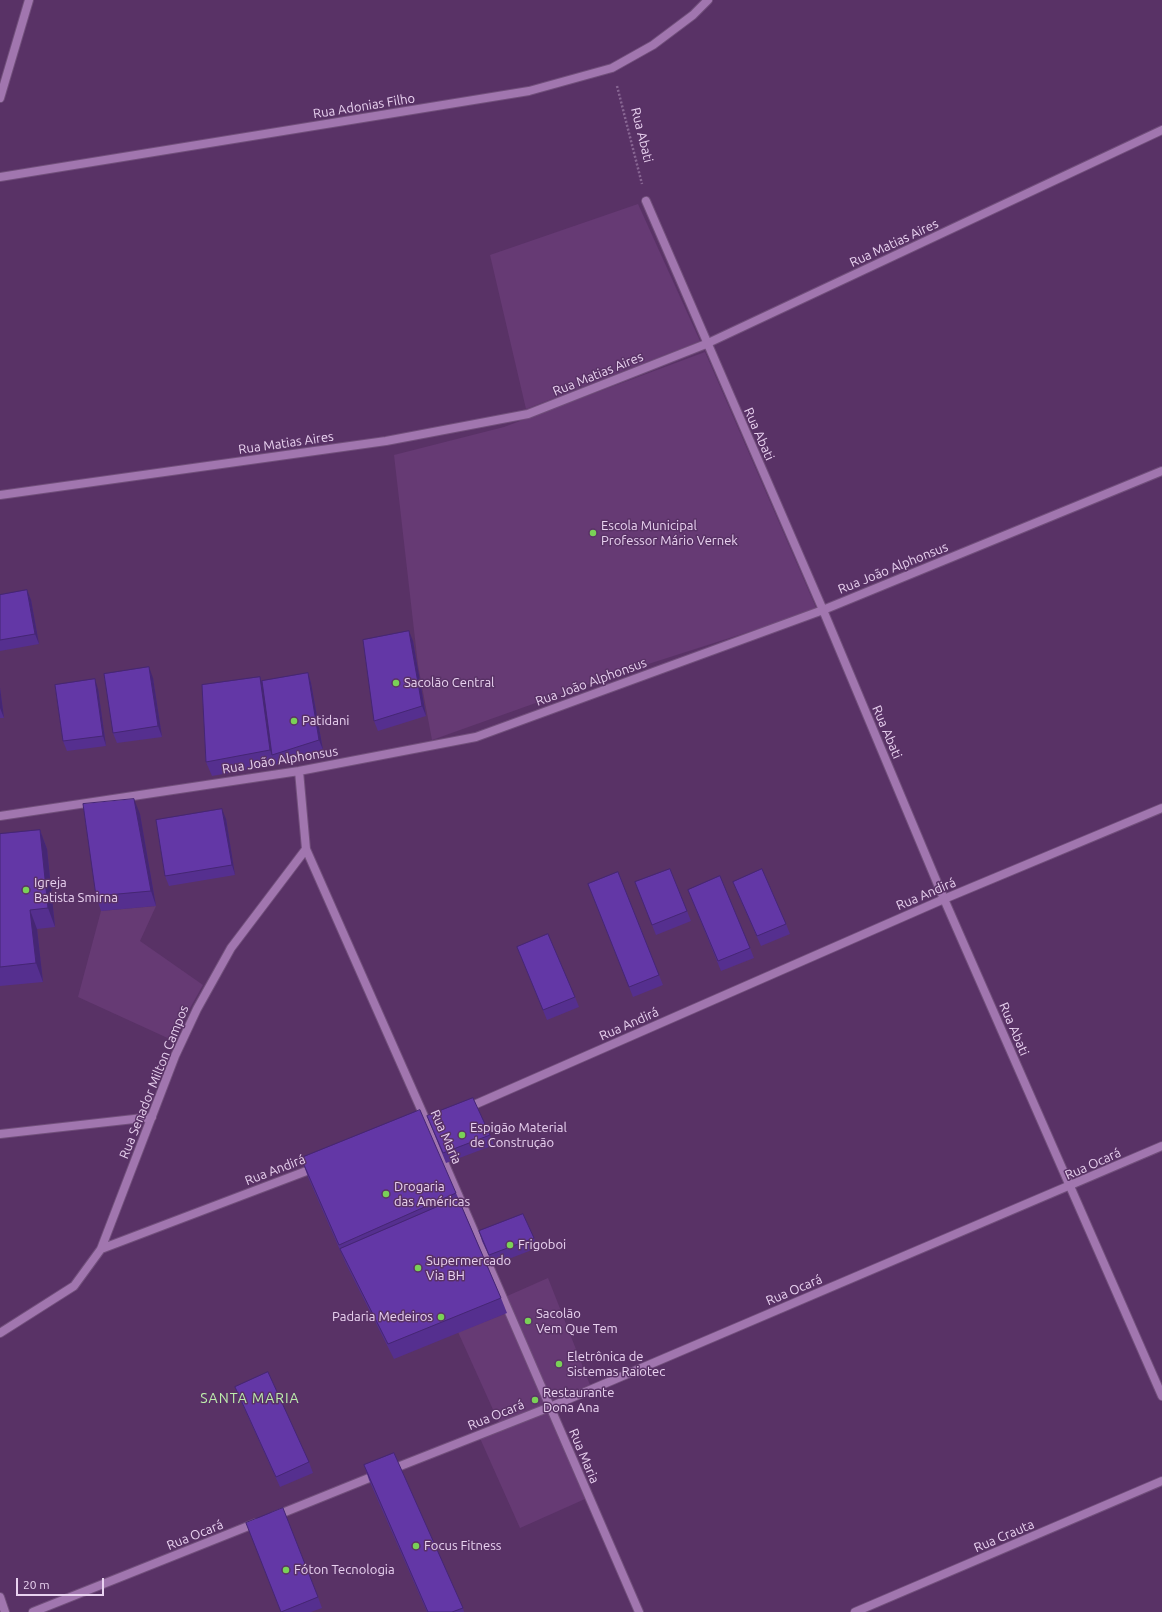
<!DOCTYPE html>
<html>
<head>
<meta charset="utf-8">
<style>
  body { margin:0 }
  #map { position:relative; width:1162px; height:1612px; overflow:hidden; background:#593266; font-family:Ubuntu,sans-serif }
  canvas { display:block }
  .scale { position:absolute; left:16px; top:1578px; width:88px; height:18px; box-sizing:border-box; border:2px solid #e9d2f0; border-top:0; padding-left:5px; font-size:12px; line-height:14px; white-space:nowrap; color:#e9d2f0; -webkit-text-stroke:3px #593266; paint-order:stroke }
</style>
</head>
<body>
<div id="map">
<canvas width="1162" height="1612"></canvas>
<div class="scale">20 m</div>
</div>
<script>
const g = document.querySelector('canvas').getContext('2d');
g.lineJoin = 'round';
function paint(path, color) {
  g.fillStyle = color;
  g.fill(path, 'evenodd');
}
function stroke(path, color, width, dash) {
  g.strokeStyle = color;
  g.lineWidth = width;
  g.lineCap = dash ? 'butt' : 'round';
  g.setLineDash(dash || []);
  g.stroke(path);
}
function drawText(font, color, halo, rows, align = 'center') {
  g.font = font + ' Ubuntu,sans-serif';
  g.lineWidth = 3;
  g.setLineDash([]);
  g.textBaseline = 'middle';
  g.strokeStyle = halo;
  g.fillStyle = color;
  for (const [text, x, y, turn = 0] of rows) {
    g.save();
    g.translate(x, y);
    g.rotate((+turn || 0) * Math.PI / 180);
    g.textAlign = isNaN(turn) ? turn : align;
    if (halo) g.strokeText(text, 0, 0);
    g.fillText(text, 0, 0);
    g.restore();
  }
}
const built = new Path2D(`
  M638,204L700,341L526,409L490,255Z
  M705,352L817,610L617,674L432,740L418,665L394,455L504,427Z
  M156,906L140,941L203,985L172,1040L78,997L101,911Z
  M548,1278L590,1385L550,1407L505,1297Z
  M507,1313L546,1406L500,1425L458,1332Z
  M548,1410L585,1499L520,1528L479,1436Z`);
const path = new Path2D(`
  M617,86L642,184`);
const street = new Path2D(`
  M0,98L29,0
  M0,177L529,91L612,68L653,45L693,15L708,0
  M646,201L823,610L944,899L1162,1396
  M0,495L386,441L528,414L706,344L1162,130
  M299,771L306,849L428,1125L639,1612
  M0,816L299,771L476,737L823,610L1162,471
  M467,1108L944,899L1162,808
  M0,1134L152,1117
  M101,1249L317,1167
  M0,1333L74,1286L101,1249L175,1056L197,1009L231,948L306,849
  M390,1470L550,1407L1162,1146
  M275,1516L379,1474
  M0,1597L5,1612
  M33,1612L256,1523
  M855,1612L1162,1481`);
const wall = new Path2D(`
  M27,590L31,600L39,644L0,651V595Z
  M413,641L426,716L378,731L374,721Z
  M308,673L311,683L323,750L275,765L212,776L206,762L262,681Z
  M153,678L162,737L117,743L113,733Z
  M0,688L4,718H0Z
  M98,689L106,746L67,751L63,741Z
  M140,814L156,906L101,911L96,896Z
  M226,819L235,875L169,886L165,876Z
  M40,830L47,849L55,927L37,929L43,982L0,986V834Z
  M635,882L687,911L691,921L656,935Z
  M733,882L786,924L790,934L761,946L737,892Z
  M588,884L659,975L663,985L633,997Z
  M688,890L750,948L754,958L721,971Z
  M517,947L575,997L579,1007L547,1020Z
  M427,1116L490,1135L494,1145L446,1163Z
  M301,1158L456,1193L501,1298L507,1313L394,1359L346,1264L308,1177Z
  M479,1231L534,1238L537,1248L493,1265L482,1241Z
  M235,1387L309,1462L313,1473L280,1487L239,1397Z
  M364,1465L463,1608L464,1612H427L369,1480Z
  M318,1597L322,1608L311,1612H281Z`);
const shadedWall = new Path2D(`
  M27,590L31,600L39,644L35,634Z
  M409,631L413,641L426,716L422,706Z
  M149,667L153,678L162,737L158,726Z
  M308,673L311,683L323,750L319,740Z
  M260,677L265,692L272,755L270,750Z
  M95,679L98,689L106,746L103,736Z
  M0,688L4,718L0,708Z
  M134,799L140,814L156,906L151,891Z
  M222,809L226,819L235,875L232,865Z
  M40,830L47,849L55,927L48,908Z
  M30,910L37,929L43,982L36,963Z`);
const building = new Path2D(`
  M27,590L35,634L0,640V595Z
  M409,631L422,706L374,721L363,640Z
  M149,667L158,726L113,733L104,674Z
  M308,673L319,740L272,755L262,681Z
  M260,677L270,750L206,762L202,685Z
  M95,679L103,736L63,741L55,685Z
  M134,799L151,891L96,896L83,804Z
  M222,809L232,865L165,876L156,820Z
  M40,830L48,908L30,910L36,963L0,967V834Z
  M670,869L687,911L652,925L635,882Z
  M762,869L786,924L757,936L733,882Z
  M618,872L659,975L629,987L588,884Z
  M720,876L750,948L718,961L688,890Z
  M548,934L575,997L543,1010L517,947Z
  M473,1098L490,1135L443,1153L427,1116Z
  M420,1110L456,1193L339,1245L301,1158Z
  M458,1198L501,1298L388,1344L340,1249Z
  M523,1214L534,1238L489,1255L479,1231Z
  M268,1372L309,1462L276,1477L235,1387Z
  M394,1453L463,1608L452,1612H428L364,1465Z
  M283,1508L318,1597L281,1612L246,1523Z`);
const markers = [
  [593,533,4,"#7ad157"],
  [396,683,4,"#7ad157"],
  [294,721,4,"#7ad157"],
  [26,890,4,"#7ad157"],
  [462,1135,4,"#7ad157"],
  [386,1194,4,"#7ad157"],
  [510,1245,4,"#7ad157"],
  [418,1268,4,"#7ad157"],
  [441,1317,4,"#7ad157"],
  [528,1321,4,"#7ad157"],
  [559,1364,4,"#7ad157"],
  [535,1400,4,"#7ad157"],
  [416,1546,4,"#7ad157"],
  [286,1570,4,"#7ad157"]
];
const streetNames = [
  ["Rua Adonias Filho",364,106,-9],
  ["Rua Abati",642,135,76],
  ["Rua Matias Aires",894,243,-25],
  ["Rua Matias Aires",598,374,-22],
  ["Rua Abati",759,434,66],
  ["Rua Matias Aires",286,443,-8],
  ["Rua João Alphonsus",893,568,-22],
  ["Rua João Alphonsus",591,682,-20],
  ["Rua Abati",887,732,67],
  ["Rua João Alphonsus",280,760,-9],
  ["Rua Andirá",926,894,-23],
  ["Rua Andirá",629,1024,-24],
  ["Rua Abati",1014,1029,67],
  ["Rua Senador Milton Campos",154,1082,-68],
  ["Rua Maria",446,1137,66],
  ["Rua Ocará",1093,1164,-24],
  ["Rua Andirá",275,1170,-21],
  ["Rua Ocará",794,1290,-23],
  ["Rua Ocará",496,1415,-22],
  ["Rua Maria",584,1456,67],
  ["Rua Ocará",195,1535,-22],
  ["Rua Crauta",1004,1536,-23]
];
const poiNames = [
  ["Escola Municipal",601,526],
  ["Professor Mário Vernek",601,541],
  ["Sacolão Central",404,683],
  ["Patidani",302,721],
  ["Igreja",34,883],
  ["Batista Smirna",34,898],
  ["Espigão Material",470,1128],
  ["de Construção",470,1143],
  ["Drogaria",394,1187],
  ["das Américas",394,1202],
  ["Frigoboi",518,1245],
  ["Supermercado",426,1261],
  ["Via BH",426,1276],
  ["Sacolão",536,1314],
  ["Vem Que Tem",536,1329],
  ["Padaria Medeiros",433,1317,"right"],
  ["Eletrônica de",567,1357],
  ["Sistemas Raiotec",567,1372],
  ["Restaurante",543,1393],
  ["Dona Ana",543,1408],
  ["Focus Fitness",424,1546],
  ["Fóton Tecnologia",294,1570]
];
const neighbourhoodNames = [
  ["SANTA MARIA",250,1398]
];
paint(built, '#663a74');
stroke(street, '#714f7b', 10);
stroke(path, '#876592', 2.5, [2, 2]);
stroke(street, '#a176af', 8);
paint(wall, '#552f8f');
paint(shadedWall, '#452674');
paint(building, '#6337a6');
stroke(building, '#452674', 1);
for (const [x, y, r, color] of markers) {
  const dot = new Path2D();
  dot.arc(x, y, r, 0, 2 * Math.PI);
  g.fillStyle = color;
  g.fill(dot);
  stroke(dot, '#593266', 1.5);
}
drawText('13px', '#e9d2f0', '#593266', streetNames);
drawText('13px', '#e9d2f0', '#593266', poiNames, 'left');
g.letterSpacing = '1px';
drawText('14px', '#beeead', '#593266', neighbourhoodNames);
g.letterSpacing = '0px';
</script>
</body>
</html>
